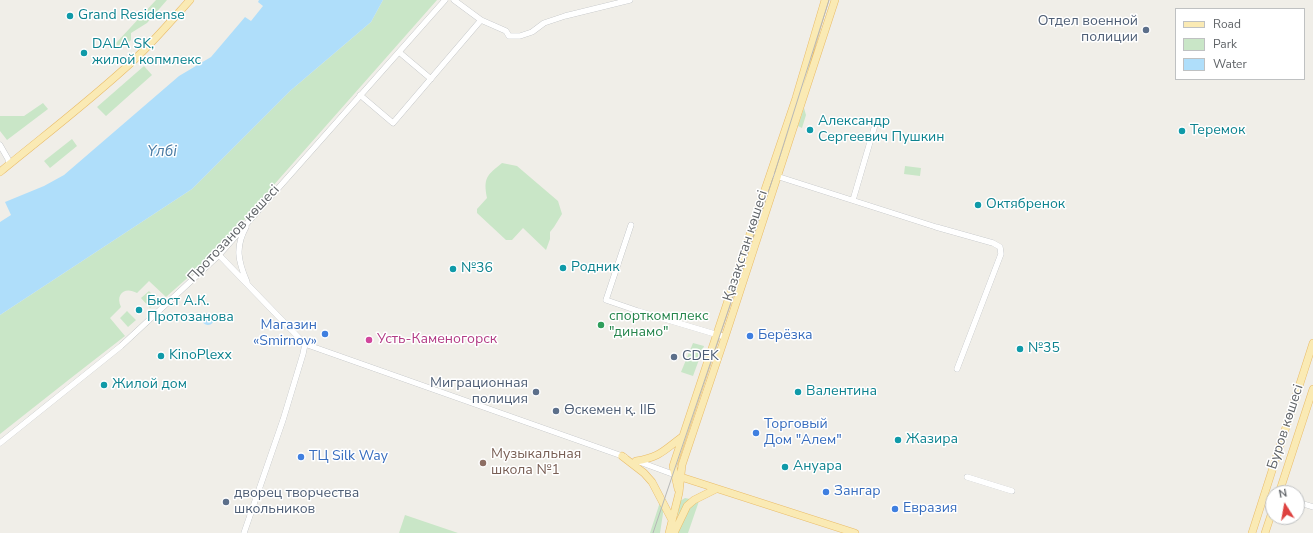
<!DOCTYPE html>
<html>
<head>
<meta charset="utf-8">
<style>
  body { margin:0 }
  #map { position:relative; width:1313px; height:533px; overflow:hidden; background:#f0eee8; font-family:"Nunito Sans",sans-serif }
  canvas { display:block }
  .legend { position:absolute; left:1175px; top:8px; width:130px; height:72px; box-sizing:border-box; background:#fff; border:1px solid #bfc1c2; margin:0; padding:5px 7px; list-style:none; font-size:12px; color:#5f6367 }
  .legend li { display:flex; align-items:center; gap:8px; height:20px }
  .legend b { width:20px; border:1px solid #bfc1c2 }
  .north { position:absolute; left:1265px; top:485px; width:40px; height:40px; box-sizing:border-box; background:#fff; border:1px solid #bfc1c2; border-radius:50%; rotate:349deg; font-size:11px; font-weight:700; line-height:16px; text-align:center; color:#5f6367 }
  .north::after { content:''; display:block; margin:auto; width:14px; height:18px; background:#de4240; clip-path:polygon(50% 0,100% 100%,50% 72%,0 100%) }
</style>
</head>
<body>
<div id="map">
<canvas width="1313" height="533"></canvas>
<ul class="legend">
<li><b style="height:5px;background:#faeab4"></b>Road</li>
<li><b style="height:11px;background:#c9e6c7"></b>Park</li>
<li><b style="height:11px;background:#afdefa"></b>Water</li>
</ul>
<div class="north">N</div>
</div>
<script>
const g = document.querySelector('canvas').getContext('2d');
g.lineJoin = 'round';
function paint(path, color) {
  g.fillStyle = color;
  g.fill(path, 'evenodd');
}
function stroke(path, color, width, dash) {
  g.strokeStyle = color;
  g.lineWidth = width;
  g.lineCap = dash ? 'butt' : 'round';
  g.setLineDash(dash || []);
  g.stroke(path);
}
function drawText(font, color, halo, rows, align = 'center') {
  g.font = font + ' "Nunito Sans",sans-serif';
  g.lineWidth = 3;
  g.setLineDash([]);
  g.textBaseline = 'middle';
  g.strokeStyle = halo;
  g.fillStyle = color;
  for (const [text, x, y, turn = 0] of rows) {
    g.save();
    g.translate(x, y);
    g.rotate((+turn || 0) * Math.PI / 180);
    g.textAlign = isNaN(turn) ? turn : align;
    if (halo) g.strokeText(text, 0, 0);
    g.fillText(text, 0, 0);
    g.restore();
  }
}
const green = new Path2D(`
  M156,0H167L147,23L131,33V40C125,45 114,55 108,45L117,42Z
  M383,0H437L272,187L234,232L202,265L166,297L149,281L137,293C125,286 115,294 121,307L110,318L125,336L71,378L0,434V315L192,189L290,91L371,22Z
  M144,66L152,75L106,116L97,107Z
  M43,103L48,109L7,140L0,131V116H24Z
  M804,108L806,115L802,128L798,126Z
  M72,139L77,146L50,168L44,161Z
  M502,163L517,166L558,201L562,214L554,227L550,232V239L546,250L523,228L512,240H506L477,213V209L487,198C483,178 487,175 502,163Z
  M905,166L921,168L920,176L904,174Z
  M149,291L158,301L150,308L141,298Z
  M127,311L136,320L128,327L120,318Z
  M693,343L704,346L693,376L681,372Z
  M685,498L699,501L688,533H675L680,501Z
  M661,499L664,507L660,533H650Z
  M405,515L458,533H399Z`);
const water = new Path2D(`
  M259,0H383L371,22L290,91L192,189L0,315V222L11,215L5,202L44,186L64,175L179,76L211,57L245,17L251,21L263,6L258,2Z
  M202 319a6 6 0 1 1 12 0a6 6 0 1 1-12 0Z`);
const minor = new Path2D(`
  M454,0L481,20L506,31L509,36H520L532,32L544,23L565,16L630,0
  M399,52L431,79
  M360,95L393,123L481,20
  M0,145L8,159L9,164
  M770,174L936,227L993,243L1000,247L1001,254L957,369
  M853,200L875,125
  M631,225L606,300L638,311L725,337
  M246,227C235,247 238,261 247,282
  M219,255L305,344L625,457
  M0,443L121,346L219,255L445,0
  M637,461L678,476
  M967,477L1012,491
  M1297,502L1313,507
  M244,533L283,420L303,354L305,344`);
const major = new Path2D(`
  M0,172C45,135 91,100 134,60C154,41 172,20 190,0
  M622,456L644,473L652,482L672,520
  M636,461C660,457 663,451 682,437
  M681,477L855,533
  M678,489L673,466L753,225L796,98L825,0
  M1279,493L1313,389
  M669,533L679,493L682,465L725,337L835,0
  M674,533L687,506L694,500L716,489
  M1252,533L1313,343
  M1265,533L1273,509`);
const tram = new Path2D(`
  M653,533L774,175L829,0`);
const markers = [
  [70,16,4,"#0f9aa8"],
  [1146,30,4,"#5c6f8a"],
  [84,53,4,"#0f9aa8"],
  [810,130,4,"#0f9aa8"],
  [1182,131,4,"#0f9aa8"],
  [978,205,4,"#0f9aa8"],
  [563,268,4,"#0f9aa8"],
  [453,269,4,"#0f9aa8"],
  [139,310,4,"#0f9aa8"],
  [601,325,4,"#2e9e5b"],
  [325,334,4,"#3f7fe0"],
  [750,336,4,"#3f7fe0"],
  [369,340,4,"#d1479c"],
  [1020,349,4,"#0f9aa8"],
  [161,356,4,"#0f9aa8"],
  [674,357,4,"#5c6f8a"],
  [104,385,4,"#0f9aa8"],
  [536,392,4,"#5c6f8a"],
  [798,392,4,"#0f9aa8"],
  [556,411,4,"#5c6f8a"],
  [756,433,4,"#3f7fe0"],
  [898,440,4,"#0f9aa8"],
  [301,457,4,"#3f7fe0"],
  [483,463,4,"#8d6e63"],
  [785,467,4,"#0f9aa8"],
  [826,492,4,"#3f7fe0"],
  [226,502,4,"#5c6f8a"],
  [895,509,4,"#3f7fe0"]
];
const cultureNames = [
  ["Grand Residense",78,16],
  ["DALA SK,",92,45],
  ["жилой копмлекс",92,61],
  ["Александр",818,122],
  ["Сергеевич Пушкин",818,138],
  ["Теремок",1190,131],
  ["Октябренок",986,205],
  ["Родник",571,268],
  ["№36",461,269],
  ["Бюст А.К.",147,302],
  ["Протозанова",147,318],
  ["№35",1028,349],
  ["KinoPlexx",169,356],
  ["Жилой дом",112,385],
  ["Валентина",806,392],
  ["Жазира",906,440],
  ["Ануара",793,467]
];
const serviceNames = [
  ["Отдел военной",1138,22,"right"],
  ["полиции",1138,38,"right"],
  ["CDEK",682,357],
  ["Миграционная",528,384,"right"],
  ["полиция",528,400,"right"],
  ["Өскемен қ. ІІБ",564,411],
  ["дворец творчества",234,494],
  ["школьников",234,510]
];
const streetNames = [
  ["Протозанов көшесі",234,234,-47],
  ["Қазақстан көшесі",746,246,-72],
  ["Буров көшесі",1286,427,-72]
];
const leisureNames = [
  ["спорткомплекс",609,317],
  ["\"динамо\"",609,333]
];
const shopNames = [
  ["Магазин",317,326,"right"],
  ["«Smirnov»",317,342,"right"],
  ["Берёзка",758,336],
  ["Торговый",764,425],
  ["Дом \"Алем\"",764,441],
  ["ТЦ Silk Way",309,457],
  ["Зангар",834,492],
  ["Евразия",903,509]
];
const hotelNames = [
  ["Усть-Каменогорск",377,340]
];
const educationNames = [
  ["Музыкальная",491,455],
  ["школа №1",491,471]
];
const waterNames = [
  ["Үлбі",162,152]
];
paint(green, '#c9e6c7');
paint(water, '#afdefa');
stroke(minor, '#b5b8bb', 6);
stroke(major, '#e9bc69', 8);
stroke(minor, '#fff', 5.5);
stroke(major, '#faeab4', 7);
stroke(tram, '#b6b7b7', 1);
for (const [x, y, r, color] of markers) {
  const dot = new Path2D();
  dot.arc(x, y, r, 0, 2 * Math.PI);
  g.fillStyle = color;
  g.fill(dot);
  stroke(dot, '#fff', 1.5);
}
drawText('14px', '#0d838f', '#fff', cultureNames, 'left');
drawText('14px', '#4e5e75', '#fff', serviceNames, 'left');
drawText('14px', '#5f6367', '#fff', streetNames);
drawText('14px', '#27864d', '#fff', leisureNames, 'left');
drawText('14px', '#366cbe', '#fff', shopNames, 'left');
drawText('14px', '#b23c85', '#fff', hotelNames, 'left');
drawText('14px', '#785e54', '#fff', educationNames, 'left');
drawText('italic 15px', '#487aa3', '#fff', waterNames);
</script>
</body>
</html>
